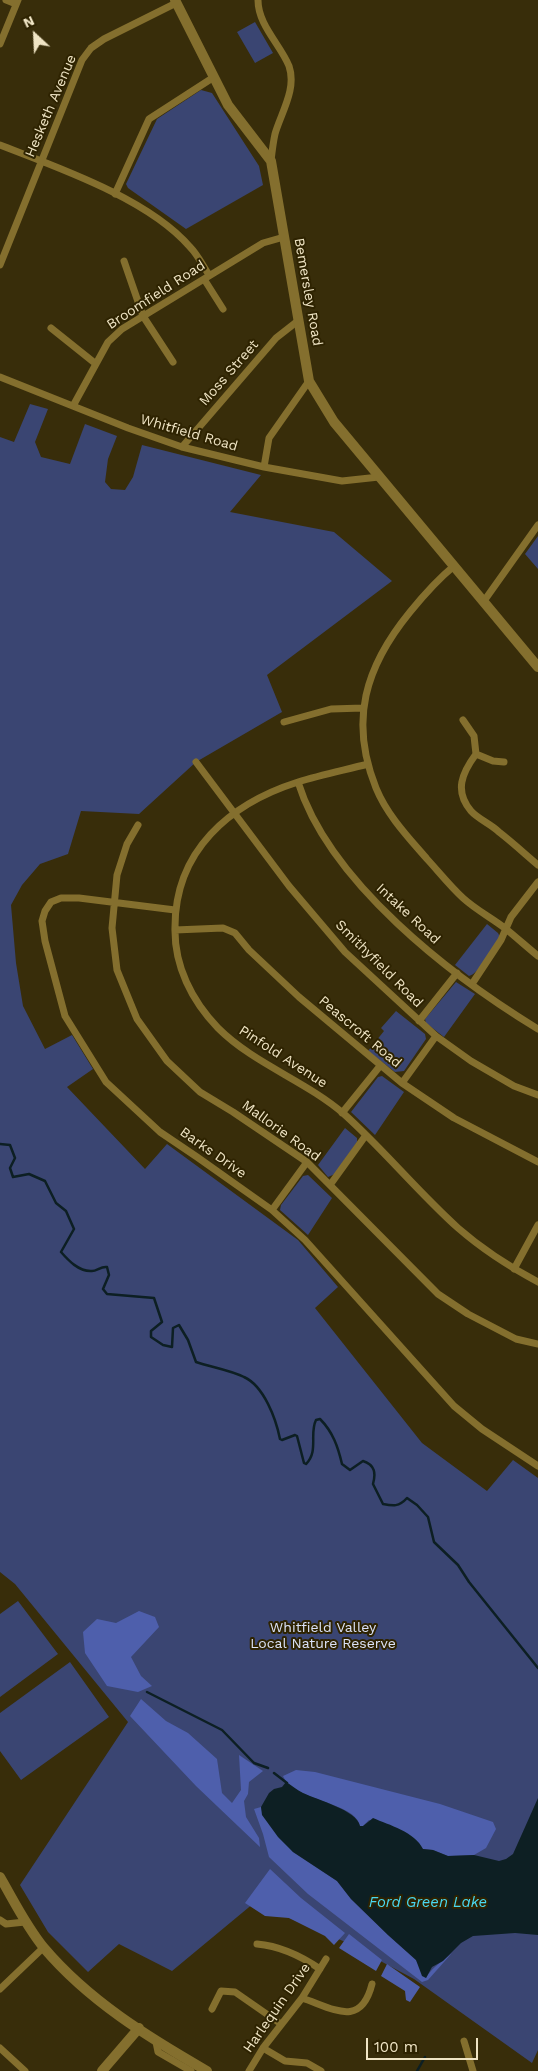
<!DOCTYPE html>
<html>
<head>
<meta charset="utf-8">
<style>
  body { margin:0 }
  #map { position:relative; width:538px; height:2071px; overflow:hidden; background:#382d0a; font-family:"Work Sans",sans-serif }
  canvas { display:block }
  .north { position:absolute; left:10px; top:10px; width:50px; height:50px; -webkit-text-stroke:4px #2e2301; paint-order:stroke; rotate:335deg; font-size:14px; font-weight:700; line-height:20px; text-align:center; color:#efe4c4 }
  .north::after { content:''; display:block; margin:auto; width:18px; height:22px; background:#efe4c4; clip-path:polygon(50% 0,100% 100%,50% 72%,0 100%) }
  .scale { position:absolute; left:366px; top:2038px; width:112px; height:22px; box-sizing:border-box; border:2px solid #efe4c4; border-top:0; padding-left:6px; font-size:15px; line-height:18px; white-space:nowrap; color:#efe4c4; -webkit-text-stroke:4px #2e2301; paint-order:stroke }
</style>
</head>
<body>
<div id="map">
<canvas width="538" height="2071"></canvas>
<div class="north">N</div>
<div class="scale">100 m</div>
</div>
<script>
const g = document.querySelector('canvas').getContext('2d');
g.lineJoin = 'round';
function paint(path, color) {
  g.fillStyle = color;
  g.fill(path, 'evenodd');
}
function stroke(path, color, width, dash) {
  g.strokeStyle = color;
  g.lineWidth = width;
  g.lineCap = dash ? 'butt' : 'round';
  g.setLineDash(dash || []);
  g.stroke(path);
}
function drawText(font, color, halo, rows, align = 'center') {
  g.font = font + ' "Work Sans",sans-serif';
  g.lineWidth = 4;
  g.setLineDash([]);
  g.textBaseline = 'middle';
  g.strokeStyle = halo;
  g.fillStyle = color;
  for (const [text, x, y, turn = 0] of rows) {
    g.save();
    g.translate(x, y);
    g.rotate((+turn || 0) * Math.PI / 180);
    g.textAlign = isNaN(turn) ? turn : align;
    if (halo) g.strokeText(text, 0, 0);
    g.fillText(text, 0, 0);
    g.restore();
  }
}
const green = new Path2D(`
  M255,22L273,53L255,63L237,32Z
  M201,90L212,93L259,166L263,185L186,229L128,188L126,184L157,119Z
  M30,404L48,409L35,442L41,457L70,464L85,424L117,436L108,459L105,482L111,489L125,490L133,477L142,445L261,475L230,512L334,532L392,581L267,675L282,712L196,762L139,814L81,811L68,854L40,864L22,885L11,905L16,963L23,1006L45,1049L72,1035L93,1069L67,1087L145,1169L167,1144L298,1240L338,1287L315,1308L422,1443L487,1491L513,1460L538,1478V2050L532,2063L414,1979L343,1941L254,1903L172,1971L119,1944L88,1972L48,1932L20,1885L128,1722L15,1584L0,1572V437L14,442Z
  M538,536V569L525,554Z
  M487,924L498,933L500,937C493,947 479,974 469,976L455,965Z
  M456,982L475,994L444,1037L426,1023L425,1019Z
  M396,1011L425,1034L426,1039L404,1071L395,1072L368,1051L384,1031L381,1028Z
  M382,1076L404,1092L375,1135L351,1112L378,1077Z
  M345,1128L357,1138V1142L335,1174L328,1177L318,1165Z
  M308,1175L332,1198L308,1235L280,1210L281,1205L303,1176Z
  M18,1601L58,1654L0,1697V1614Z
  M70,1662L109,1717L21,1780L0,1751V1713Z`);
const forest = new Path2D(`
  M139,1611L155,1617L159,1627L131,1657L141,1676L152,1686L138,1692L107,1686L85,1653L83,1632L97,1619L116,1623Z
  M141,1699L166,1721L188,1733L217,1759L222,1793L232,1803L241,1790L239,1755L263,1771L249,1782L248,1794L244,1801L246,1817L259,1838L260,1847L196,1786L130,1716Z
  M296,1770L315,1772L440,1804L493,1822L496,1829L486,1848L474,1855L448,1856L433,1850L423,1849L369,1820L363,1826H360C356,1802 293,1801 283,1776Z
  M261,1807L263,1815L293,1852L337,1881L351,1899L388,1935L416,1960L426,1978C433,1966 442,1962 452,1953L428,1980L422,1982L308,1894L269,1857L263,1834L254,1809Z
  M270,1869L301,1898L345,1933L334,1945L325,1936L289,1918L265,1916L245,1903Z
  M349,1934L382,1960L376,1971L339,1948Z
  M387,1964L420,1987L410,2002L406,2000L405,1991L381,1976Z`);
const water = new Path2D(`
  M286,1782C291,1785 297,1790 303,1793C317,1800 357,1810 360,1826H363L373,1818C389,1825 415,1832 423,1849L433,1850L448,1856L474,1855L499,1861L506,1859L513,1854L538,1798V1935L515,1933L473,1936L461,1943L443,1961L432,1967L426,1978L422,1976L416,1960L388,1935L351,1899L337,1881L293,1852L278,1837L262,1815L261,1807L269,1793L274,1789L282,1787Z`);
const stream = new Path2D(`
  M0,1144L10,1145L15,1158L10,1168L13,1177L29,1174L45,1181L56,1203L66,1211L74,1229L61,1252C68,1260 79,1272 92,1271C97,1271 101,1266 107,1267L109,1275L103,1289L107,1294L154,1298L162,1322L151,1331V1337L163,1345L172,1347L173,1328L179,1325L188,1340L196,1362C211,1367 230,1370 244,1377C264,1386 276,1419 280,1439L282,1440L295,1435L297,1436L304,1463L306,1464C319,1451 309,1434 316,1420L320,1419C333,1432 338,1447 342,1464L350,1470L363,1461C375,1465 376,1473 373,1484L383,1504C393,1506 399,1507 407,1498L417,1505L428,1517L434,1542L458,1565L469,1582L538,1668
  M147,1692L222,1730L254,1763L268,1768
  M274,1773L287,1783
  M417,2071L425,2057`);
const street = new Path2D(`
  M6,0L16,4
  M258,0C258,25 280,44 289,66C297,89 281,113 275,134C273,143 272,152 271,161
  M0,44L18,0
  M0,145C59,168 149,199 190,247C198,255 203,266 209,275
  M115,194L149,119L214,77
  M124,261L143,316L173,362
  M0,265L82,60L91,48L104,39L176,3
  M204,279L223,309
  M51,328L96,364
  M0,377L128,428L182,447L264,467L342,481L379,477
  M73,406L108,342L122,329L263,243L284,237
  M182,447L276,338L299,320
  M264,467L269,438L309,381
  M454,566C437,580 423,596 410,612C365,667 349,721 376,788C387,815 408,837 427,859C439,872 450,886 463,898C476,910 492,918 506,929C517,938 527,947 538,956
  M484,601L538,525
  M463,720L474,736L476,754C462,773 454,791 471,811C478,819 491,824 499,832C512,842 525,854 538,865
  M284,722L331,709L363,708
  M476,754L493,761L504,762
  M196,762L289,886L345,952L436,1036L471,1061L514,1086L538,1095
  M368,764C345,770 321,775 298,782C229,804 175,851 175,927C174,966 192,1001 218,1028C254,1064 306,1081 344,1114C384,1150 418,1192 458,1228C482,1249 510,1267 538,1282
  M298,782C329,882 451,976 538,1029
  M138,825L127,844L117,875L112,928L117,970L137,1019L167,1061L200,1092L233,1112L307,1162L438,1294L468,1314L516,1339L538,1344
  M175,910L79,898H61L51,902L45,911L42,921L45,941L65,1016L106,1082L160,1132L197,1157L272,1210L305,1240L454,1406L482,1429L538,1466
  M175,930L223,928L235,933L249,950L299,997L402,1083L454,1118L538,1162
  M472,984L501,940L511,917L538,882
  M419,1021L457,973
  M402,1083L436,1036
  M342,1113L380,1066
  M330,1185L366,1135
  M272,1210L307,1162
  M514,1269L538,1225
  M0,1920L6,1924L25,1922
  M257,1944C280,1946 301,1956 320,1969
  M0,1989L44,1947
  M302,1998C334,2009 361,2028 372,1984
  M212,2009L221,1991L235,1992L281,2024
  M464,2041L473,2071
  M156,2042L158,2052L191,2071
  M0,2048L25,2071
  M263,2048L285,2061L307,2063L321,2071
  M249,2071L263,2048L302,1998L326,1959`);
const secondary = new Path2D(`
  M175,0L228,105L271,161L309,381L334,422L538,667
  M0,1877C14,1901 26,1926 44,1948C89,2001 148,2037 207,2071
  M102,2071L139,2028`);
const streetNames = [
  ["Hesketh Avenue",51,106,-67],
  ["Bemersley Road",308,292,80],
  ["Broomfield Road",156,295,-33],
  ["Moss Street",229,373,-49],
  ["Whitfield Road",189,433,16],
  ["Intake Road",408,914,43],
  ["Smithyfield Road",379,964,45],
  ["Peascroft Road",360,1032,40],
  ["Pinfold Avenue",283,1057,33],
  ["Mallorie Road",281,1131,36],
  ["Barks Drive",213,1153,35],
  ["Harlequin Drive",277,2008,-55]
];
const parkNames = [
  ["Whitfield Valley",323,1628],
  ["Local Nature Reserve",323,1644]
];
const waterNames = [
  ["Ford Green Lake",428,1903]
];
paint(green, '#3a4572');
paint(forest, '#4e5fac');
paint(water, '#0d1f23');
stroke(stream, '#0d1f23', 2.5);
stroke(street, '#846f2e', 7);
stroke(secondary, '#846f2e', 10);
drawText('14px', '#efe4c4', '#2e2301', streetNames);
drawText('14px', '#dbe2f8', '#2e2301', parkNames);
drawText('italic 15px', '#49d8f1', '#2e2301', waterNames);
</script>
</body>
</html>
